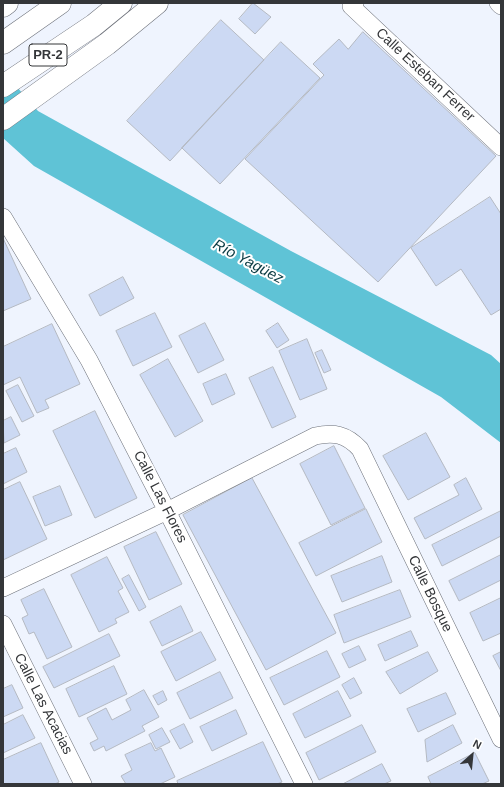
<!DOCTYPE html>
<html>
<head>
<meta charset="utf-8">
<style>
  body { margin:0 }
  #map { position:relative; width:504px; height:787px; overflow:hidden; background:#eff4fe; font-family:Arial,sans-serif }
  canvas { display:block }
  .frame { position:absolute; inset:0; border:4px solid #343639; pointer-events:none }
  .north { position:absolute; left:452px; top:735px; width:40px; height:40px; -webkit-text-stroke:3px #fff; paint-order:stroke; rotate:27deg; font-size:11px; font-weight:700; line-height:16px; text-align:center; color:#343639 }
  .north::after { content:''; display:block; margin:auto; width:14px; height:18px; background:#343639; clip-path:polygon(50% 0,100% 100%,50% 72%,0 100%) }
</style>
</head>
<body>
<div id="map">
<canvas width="504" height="787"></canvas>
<div class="frame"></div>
<div class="north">N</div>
</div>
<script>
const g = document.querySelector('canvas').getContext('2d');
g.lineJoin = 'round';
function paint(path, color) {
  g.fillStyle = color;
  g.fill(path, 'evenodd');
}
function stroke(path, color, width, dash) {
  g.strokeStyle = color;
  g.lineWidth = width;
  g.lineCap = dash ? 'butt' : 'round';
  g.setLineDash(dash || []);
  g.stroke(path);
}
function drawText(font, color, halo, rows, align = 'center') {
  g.font = font + ' Arial,sans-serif';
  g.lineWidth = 4;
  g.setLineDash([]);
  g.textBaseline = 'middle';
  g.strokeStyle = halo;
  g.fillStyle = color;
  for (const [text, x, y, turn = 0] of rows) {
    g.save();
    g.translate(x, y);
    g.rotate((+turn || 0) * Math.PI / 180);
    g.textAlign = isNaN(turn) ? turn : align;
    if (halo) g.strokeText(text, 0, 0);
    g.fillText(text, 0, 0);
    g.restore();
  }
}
const water = new Path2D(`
  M3,71L38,111L291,251L491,355L501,364V443L441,397L34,166L3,138Z`);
const building = new Path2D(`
  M253,3L271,17L255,34L239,19Z
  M221,20L264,60L170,161L127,121Z
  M363,32L496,156L378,282L245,159L324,75L313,64L339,39L348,49Z
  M281,42L320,78L220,184L182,148Z
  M490,197L501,214V309L491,315L461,269L436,286L411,248Z
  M3,238L31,299L3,311Z
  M123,277L134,298L100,316L89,295Z
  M155,313L172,347L133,366L116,331Z
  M205,323L224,360L198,373L179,336Z
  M278,323L289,340L277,348L266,331Z
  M52,324L80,384L45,400L49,408L37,413L20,377L3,385V347Z
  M307,339L327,389L300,400L279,351Z
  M322,350L331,370L324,373L315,353Z
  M168,359L203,421L175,437L140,375Z
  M273,367L296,417L272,428L249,378Z
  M226,374L235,394L212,405L203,384Z
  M18,385L34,416L22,422L6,391Z
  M95,411L137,498L95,518L53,431Z
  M11,417L20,435L4,443L3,421Z
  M426,433L450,477L408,500L383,456Z
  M334,446L365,508L331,525L300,464Z
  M16,448L27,472L3,484V454Z
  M252,478L336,633L266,670L183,515Z
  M466,478L482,509L425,539L414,518L459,495L454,485Z
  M20,482L47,539L3,560V490Z
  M60,486L72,515L45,526L33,497Z
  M366,509L382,542L316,576L299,543Z
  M501,511V536L442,566L432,545Z
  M156,532L182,584L149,600L124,547Z
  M501,555V580L459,601L449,581Z
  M382,556L392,582L342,602L331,576Z
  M107,557L123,588L118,591L129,612L115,619L117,623L99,632L71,575Z
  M129,575L146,607L139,611L122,579Z
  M44,589L72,647L47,659L34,632L29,634L22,618L28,615L21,600Z
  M400,590L411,617L344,643L334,615Z
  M501,598V633L483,641L470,613Z
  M181,606L193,631L162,646L150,622Z
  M411,631L418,646L385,661L378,645Z
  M201,632L216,660L176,681L161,652Z
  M109,634L120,656L54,688L43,667Z
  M359,646L366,660L349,668L342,654Z
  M327,651L340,677L284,705L270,678Z
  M428,652L438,671L400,694L386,672Z
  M501,652V671L493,656Z
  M114,666L127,694L79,717L66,689Z
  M220,672L233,698L190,719L177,693Z
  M354,678L362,693L350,699L342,685Z
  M12,685L23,708L3,717V689Z
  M144,690L159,717L142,726L145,731L106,751L104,746L94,751L90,743L98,739L87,718L106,708L112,720L131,710L126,700Z
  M163,691L167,700L158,705L153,696Z
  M338,691L351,716L305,738L293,714Z
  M446,693L456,714L418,732L407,709Z
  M236,710L247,734L212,751L200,727Z
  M23,715L35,738L3,753V725Z
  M184,724L193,742L180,749L170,731Z
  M362,725L376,752L319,780L306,753Z
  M453,725L462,743L427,762L425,740Z
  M162,728L170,742L156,749L149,735Z
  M263,742L282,782L277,784H178L177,781Z
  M41,743L59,782L55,784H3V760Z
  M151,743L155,751L161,748L175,777L160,784H126L121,776L132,770L125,755Z
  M475,753L489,781L482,784H431L428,777Z
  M382,764L391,781L384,784H343Z`);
const minor = new Path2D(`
  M355,3L351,6L501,147
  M498,3L501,6
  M3,217L89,360L167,511L304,784
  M3,588L167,511L315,436C334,432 346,434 360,449L501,739
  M3,624L83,784`);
const trunk = new Path2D(`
  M3,6L7,3
  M3,43L60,3
  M3,86L94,25L121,3
  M3,119L107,44L157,3`);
const shields = [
  [48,55,38]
];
const shieldNames = [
  ["PR-2",48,55]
];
const streetNames = [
  ["Calle Esteban Ferrer",425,75,43],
  ["Calle Las Flores",160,497,63],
  ["Calle Bosque",430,594,64],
  ["Calle Las Acacias",43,704,63]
];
const waterNames = [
  ["Río Yagüez",248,262,28]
];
paint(water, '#5fc3d6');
paint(building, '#ccd9f3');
stroke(building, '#b4b9c2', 1);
stroke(minor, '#6d717a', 18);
stroke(trunk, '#6d717a', 23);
stroke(minor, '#fff', 17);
stroke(trunk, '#fff', 22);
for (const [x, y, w] of shields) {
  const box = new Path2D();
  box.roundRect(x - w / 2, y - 11, w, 22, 3);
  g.fillStyle = '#fff';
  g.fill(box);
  stroke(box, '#343639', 1);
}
drawText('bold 13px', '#343639', null, shieldNames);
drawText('14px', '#343639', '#fff', streetNames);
drawText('italic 15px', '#0c3c44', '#fff', waterNames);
</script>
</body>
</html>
